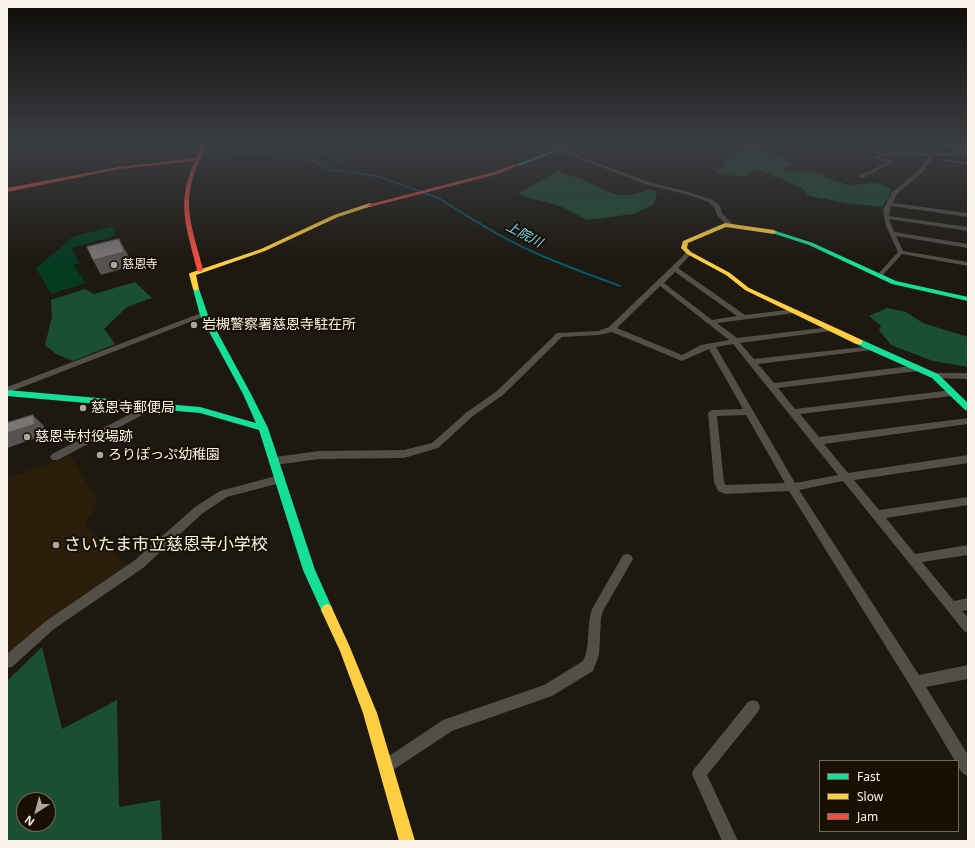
<!DOCTYPE html>
<html>
<head>
<meta charset="utf-8">
<style>
  body { margin:0 }
  #map { position:relative; width:975px; height:848px; overflow:hidden; background:#1d1810; font-family:"Noto Sans",sans-serif }
  canvas { display:block }
  .frame { position:absolute; inset:0; border:8px solid #fbf4ea; pointer-events:none }
  .legend { position:absolute; left:819px; top:760px; width:140px; height:72px; box-sizing:border-box; background:#191003; border:1px solid #736b5f; margin:0; padding:5px 7px; list-style:none; font-size:12px; color:#fbf4ea }
  .legend li { display:flex; align-items:center; gap:8px; height:20px }
  .legend b { width:20px; border:1px solid #736b5f }
  .north { position:absolute; left:16px; top:792px; width:40px; height:40px; box-sizing:border-box; background:#191003; border:1px solid #736b5f; border-radius:50%; rotate:216deg; font-size:11px; font-weight:700; line-height:16px; text-align:center; color:#fbf4ea }
  .north::after { content:''; display:block; margin:auto; width:14px; height:18px; background:#ada79e; clip-path:polygon(50% 0,100% 100%,50% 72%,0 100%) }
</style>
</head>
<body>
<div id="map">
<canvas width="975" height="848"></canvas>
<div class="frame"></div>
<ul class="legend">
<li><b style="height:5px;background:#16e098"></b>Fast</li>
<li><b style="height:5px;background:#ffcf43"></b>Slow</li>
<li><b style="height:5px;background:#f24e42"></b>Jam</li>
</ul>
<div class="north">N</div>
</div>
<script>
const g = document.querySelector('canvas').getContext('2d');
g.lineJoin = 'round';
function paint(path, color) {
  g.fillStyle = color;
  g.fill(path, 'evenodd');
}
function stroke(path, color, width, dash) {
  g.strokeStyle = color;
  g.lineWidth = width;
  g.lineCap = dash ? 'butt' : 'round';
  g.setLineDash(dash || []);
  g.stroke(path);
}
function drawText(font, color, halo, rows, align = 'center') {
  g.font = font + ' "Noto Sans","Noto Sans JP",sans-serif';
  g.lineWidth = 4;
  g.setLineDash([]);
  g.textBaseline = 'middle';
  g.strokeStyle = halo;
  g.fillStyle = color;
  for (const [text, x, y, turn = 0] of rows) {
    g.save();
    g.translate(x, y);
    g.rotate((+turn || 0) * Math.PI / 180);
    g.textAlign = isNaN(turn) ? turn : align;
    if (halo) g.strokeText(text, 0, 0);
    g.fillText(text, 0, 0);
    g.restore();
  }
}
const built = new Path2D(`
  M71,456L99,504L84,524L128,566L7,656V478Z`);
const green = new Path2D(`
  M113,226L116,236L71,248L80,263L73,265L86,283L51,294L36,268L73,237Z`);
const forest = new Path2D(`
  M756,146L786,158L792,164L784,169L787,172L810,171L824,174L825,178L849,185L878,183L891,189L888,198L882,207L846,203L809,196L802,188L762,171H753L746,176H737L720,174L712,169L725,168L724,161C731,152 745,148 756,146Z
  M559,171C568,175 577,177 586,181C613,194 621,201 650,189L657,192L654,204L633,214L587,220L560,206L527,197L518,193Z
  M135,282L152,298L127,307L104,329L115,344L73,361L56,354L45,345L52,317L51,300L85,289L94,294Z
  M887,308L906,312L923,323L968,337V367L933,361L891,345L879,330L881,326L869,316Z
  M42,647L62,729L117,700L119,807L160,800L162,841H7V681ZM24,800H48V824H24Z`);
const streamFar1 = new Path2D(`
  M290,145L308,148L343,161L330,170
  M193,153L226,151L292,158H306L330,170L377,176L419,191
  M423,193L438,198L480,224`);
const stream = new Path2D(`
  M479,223C523,251 571,268 620,286`);
const street = new Path2D(`
  M837,145H845L882,153H965L940,145H948L962,148L960,145H964L968,150V155H882Z
  M557,148L649,182L689,192L713,200L720,206L722,213L733,225L728,226L717,215L714,207L709,202L685,194L645,184L557,150Z
  M875,156L893,162L863,178H859V176L887,162L875,158Z
  M929,156L933,157L923,172L897,194L893,203L968,213V217L891,206L889,216L968,227V231L889,219L894,232L968,244V248L896,236L903,251L968,262V266L902,254L881,277H877V275L898,252L886,226L883,210L892,192L919,170Z
  M940,158L968,163V165L940,160Z
  M687,252L692,253L678,268L745,315L795,309L799,311L795,313L717,323L737,338L831,327L835,329L831,331L740,343L754,359L872,346L876,348L872,350L758,364L774,383L918,365L922,368L918,371L778,388L795,409L952,390L956,393L952,396L800,414L819,437L968,418V424L824,444L848,473L968,455V463L854,480L879,510L968,497V505L886,518L915,554L968,545V555L922,562L954,601L968,598V610L962,611L968,617V633L964,631L843,481L799,490L919,675L968,665V679L926,687L968,755V776C961,774 958,768 958,761H955L911,687L789,491L725,494L718,491L714,482L708,413L712,410L743,409L709,349L682,361L612,332L599,335L562,337L503,395L473,416L438,448L404,458L319,459L275,465L272,464L270,461L272,458L275,457L319,451L404,450L432,443L467,412L497,391L557,333L598,331L609,327ZM675,272L737,316L712,320L664,283ZM660,286L729,340L701,345L682,355L617,328ZM733,344L838,475L795,483L716,347ZM746,415L785,483L726,485L724,482L717,416Z
  M201,313H204L208,315L7,393V387Z
  M935,373H968V379L932,378L931,376L932,374Z
  M154,402L157,403L158,405L157,407L58,460H52L50,457L52,454Z
  M280,475L284,476L285,479L284,482L227,497L203,513L143,568L54,629L12,667L7,668V654L46,621L135,560L195,507L220,491Z
  M627,554L631,555L633,559L603,611L601,618L599,655L593,671L552,696L452,731L390,772L385,774L380,772L378,767L380,762L443,720L544,685L583,661C591,645 586,626 592,609L623,555Z
  M753,700L758,702L760,707L758,712L707,775L738,841H722L692,774L694,769L748,702Z`);
const fast = new Path2D(`
  M567,145H573L519,166L515,165Z
  M772,231H776L813,243L896,281L968,297V301L892,284L809,245L772,233Z
  M196,287L199,289L208,315L251,394L268,428L315,570L333,610L331,614L327,616L323,614L303,570L259,430L200,413L7,396V390L200,407L256,423L243,394L200,315L193,289Z
  M856,340H862L938,374L968,403V411L965,410L932,378L856,344Z`);
const slow = new Path2D(`
  M370,203L372,204V206L338,217L265,251L196,275L199,289L196,291L193,289L189,274L190,273L261,249L334,215Z
  M725,223L774,230L777,232L774,234L726,227L688,243L687,248L691,252L730,273L749,288L862,340V344H856L745,290L726,275L687,254L681,248L683,241Z
  M327,604L331,606L349,645L377,713L415,841H399L363,713L340,651L321,610L323,606Z`);
const jam = new Path2D(`
  M202,145H206C201,158 194,171 191,185C184,214 197,243 203,270L200,272L197,270C187,228 175,203 195,161L119,169L7,192V188L119,167L196,158Z
  M515,164L519,165L498,174L370,207L367,205L494,172Z`);
const shadedWall = new Path2D(`
  M119,239L127,253L132,266L101,275L93,260Z
  M33,415L44,426L45,435L7,448V433Z`);
const building = new Path2D(`
  M119,239L124,252L93,260L87,247Z
  M33,415L35,424L7,433V423Z`);
const markers = [
  [114,265,4,"#ada79e"],
  [194,325,4,"#ada79e"],
  [83,408,4,"#ada79e"],
  [27,437,4,"#ada79e"],
  [100,455,4,"#ada79e"],
  [56,545,4,"#ada79e"]
];
const farPoinames = [
  ["慈恩寺",122,265]
];
const farWaternames = [
  ["上院川",524,235,28]
];
const poiNames = [
  ["岩槻警察署慈恩寺駐在所",202,325],
  ["慈恩寺郵便局",91,408],
  ["慈恩寺村役場跡",35,437],
  ["ろりぽっぷ幼稚園",108,455]
];
const nearPoinames = [
  ["さいたま市立慈恩寺小学校",64,545]
];
paint(built, '#2a1d0a');
paint(green, '#053b21');
paint(forest, '#1b4f33');
stroke(streamFar1, '#055b6e', 1.5);
stroke(stream, '#055b6e', 2);
paint(street, '#534e47');
paint(fast, '#16e098');
paint(slow, '#ffcf43');
paint(jam, '#f24e42');
paint(shadedWall, '#565251');
paint(building, '#7b7574');
stroke(building, '#565251', 1);
const sky = g.createLinearGradient(0, 0, 0, 264);
sky.addColorStop(0, '#100d09');
sky.addColorStop(0.55, '#3a3d42');
sky.addColorStop(1, '#3a3d4200');
g.fillStyle = sky;
g.fillRect(0, 0, 975, 264);
for (const [x, y, r, color] of markers) {
  const dot = new Path2D();
  dot.arc(x, y, r, 0, 2 * Math.PI);
  g.fillStyle = color;
  g.fill(dot);
  stroke(dot, '#191003', 1.5);
}
drawText('12px', '#fbf4ea', '#191003', farPoinames, 'left');
drawText('italic 13px', '#72dcfa', '#191003', farWaternames);
drawText('14px', '#fbf4ea', '#191003', poiNames, 'left');
drawText('17px', '#fbf4ea', '#191003', nearPoinames, 'left');
</script>
</body>
</html>
